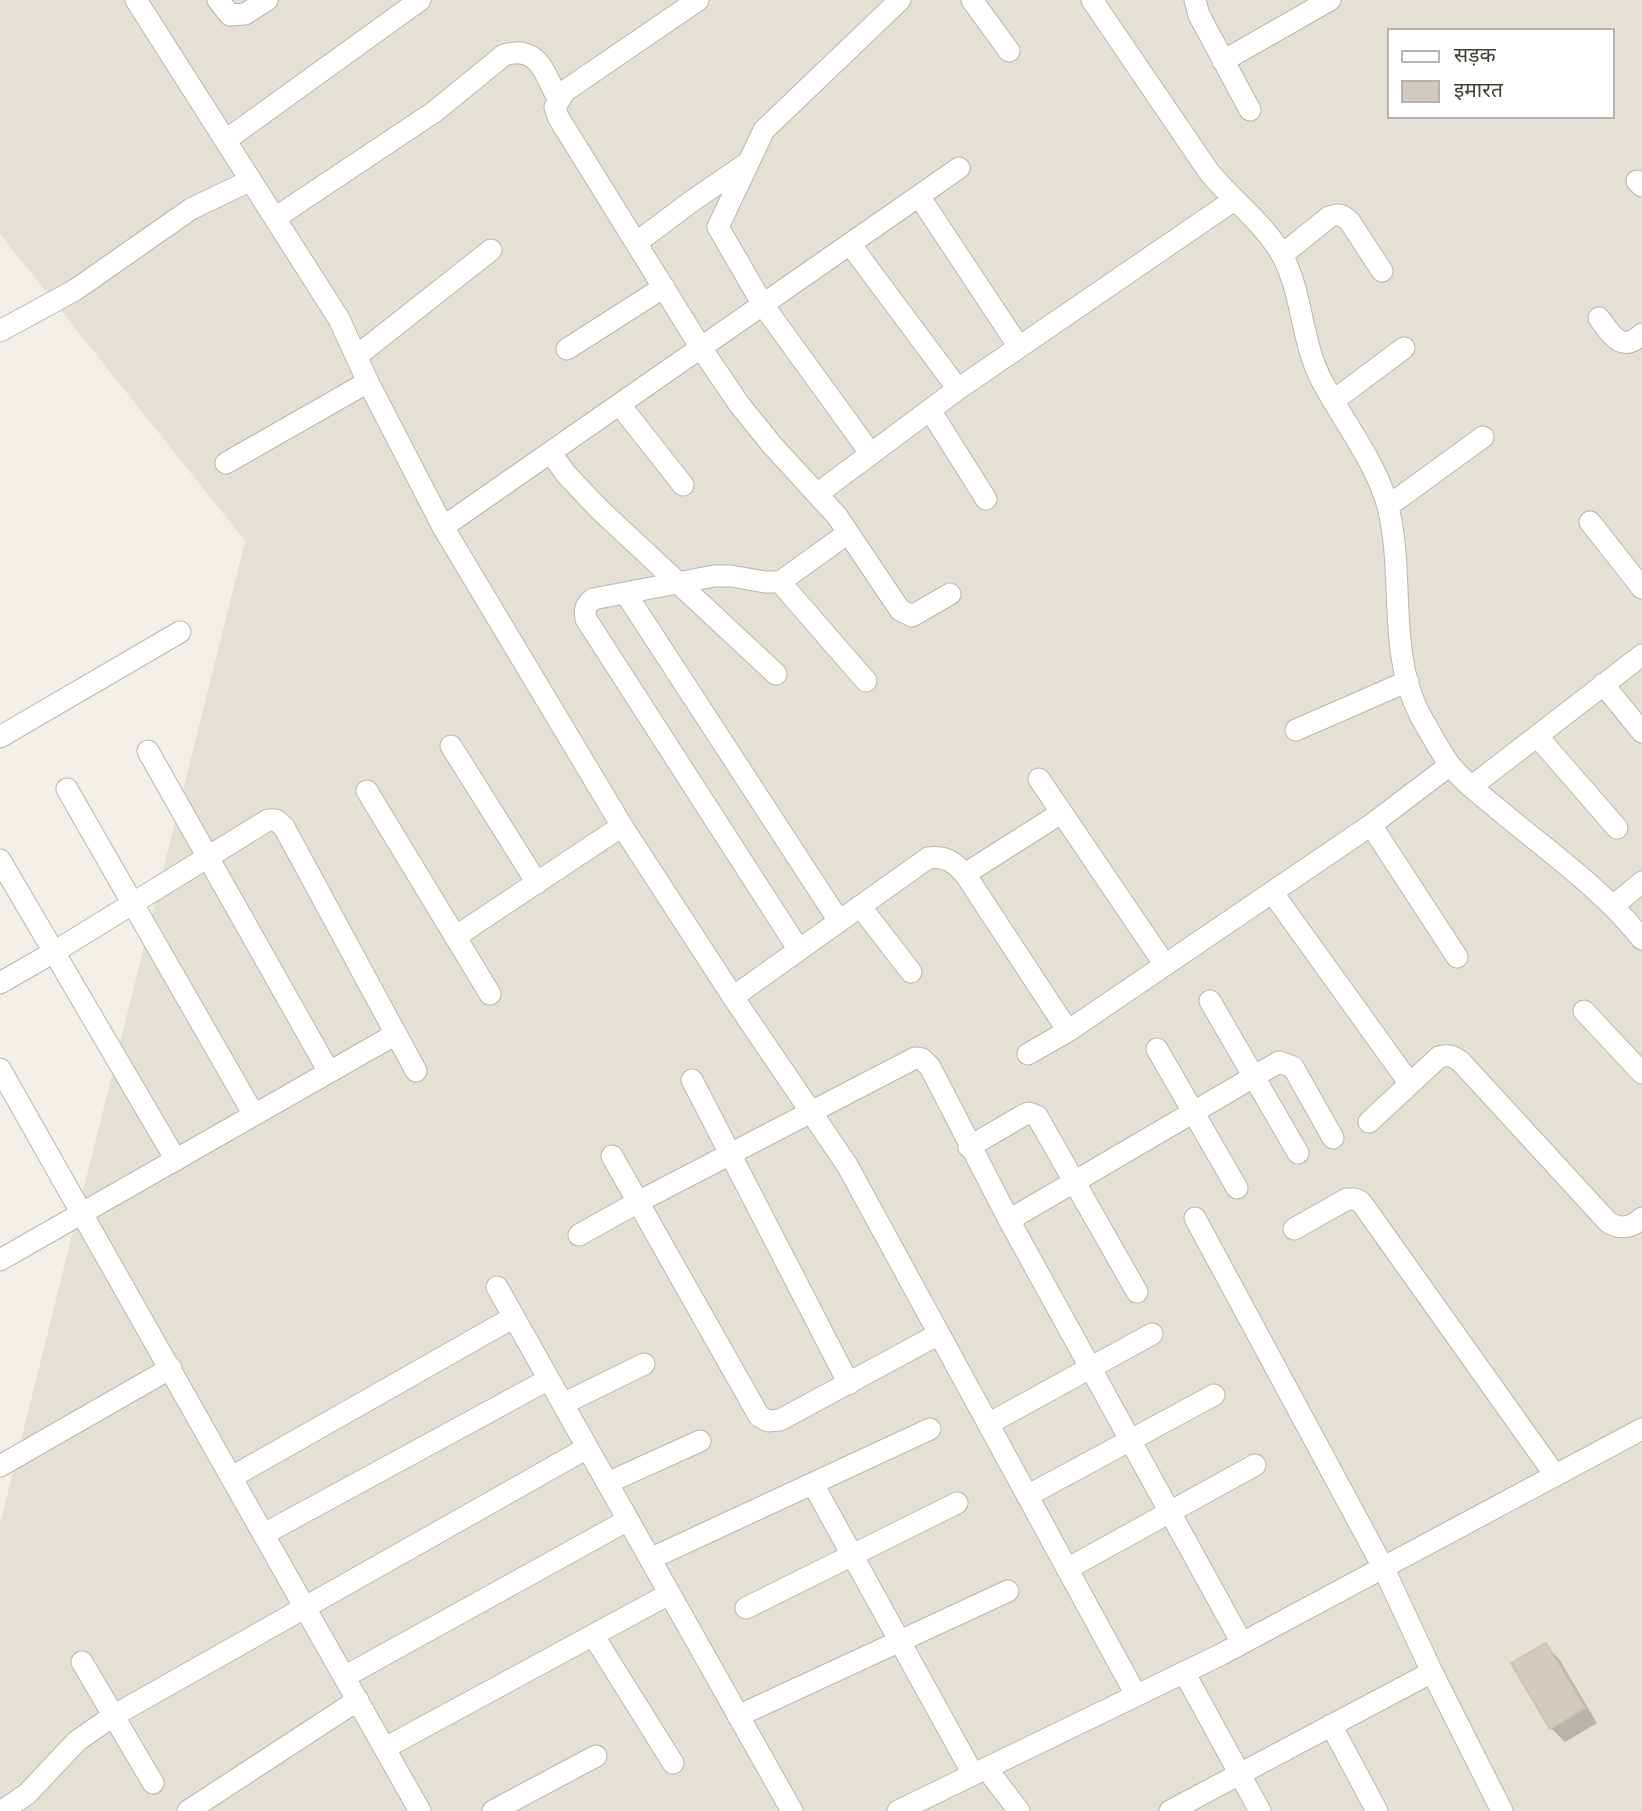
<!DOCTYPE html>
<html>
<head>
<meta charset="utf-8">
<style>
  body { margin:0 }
  #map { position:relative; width:1642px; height:1811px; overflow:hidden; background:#f1efe7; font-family:Roboto,"Noto Sans Devanagari",sans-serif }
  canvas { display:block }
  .legend { position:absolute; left:1387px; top:28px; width:228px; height:91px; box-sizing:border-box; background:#fff; border:2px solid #b4b3af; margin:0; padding:9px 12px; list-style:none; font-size:21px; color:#444037 }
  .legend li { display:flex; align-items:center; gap:14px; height:35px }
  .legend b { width:35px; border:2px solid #b4b3af }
</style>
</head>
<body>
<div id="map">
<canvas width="1642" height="1811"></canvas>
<ul class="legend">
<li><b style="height:9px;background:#fff"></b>सड़क</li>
<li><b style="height:19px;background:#d2ccbe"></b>इमारत</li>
</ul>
</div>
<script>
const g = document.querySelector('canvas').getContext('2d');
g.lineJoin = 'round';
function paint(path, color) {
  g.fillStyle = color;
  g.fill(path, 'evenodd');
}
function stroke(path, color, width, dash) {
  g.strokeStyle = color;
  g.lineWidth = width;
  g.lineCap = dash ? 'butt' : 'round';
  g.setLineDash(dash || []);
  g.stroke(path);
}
const residential = new Path2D(`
  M0,0H1642V1811H0V1524L245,541L0,234ZM1388,30H1612V117H1388Z`);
const shadow = new Path2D(`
  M1545,1645L1559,1659L1597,1723L1565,1742L1551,1728Z`);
const building = new Path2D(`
  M1546,1643L1585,1708L1550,1729L1511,1663Z`);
const minor = new Path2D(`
  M136,0L339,319L368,382L443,527L622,826L733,997L847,1165L1136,1695
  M218,0L230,15L245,14L267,0
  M698,0L565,91L555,107L558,117L701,348L739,404L772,445L837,516L900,610L912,616L950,594
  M972,0L1009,51
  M1092,0L1209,172C1232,200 1264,223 1282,255C1303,294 1301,342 1322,381C1343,421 1377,464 1388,507C1405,575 1387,652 1420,715C1429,731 1439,750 1450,765C1465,784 1486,799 1505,815C1552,854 1604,891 1642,939
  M1195,0L1199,15L1250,110
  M1223,61L1330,0
  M226,140L420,0
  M1637,181L1642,186
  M919,196L1019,347
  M275,218L434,112L504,55C538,44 545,74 558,99
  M636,243L692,201L746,164
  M850,244L958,389
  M1282,255L1329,217C1339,213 1343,215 1350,222L1382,271
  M1599,318C1611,334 1621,354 1642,334
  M0,331L75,290L191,209L251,180
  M567,349L664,287
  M358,355L491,250
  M1333,401L1404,348
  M620,405L683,485
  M930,410L986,499
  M551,453L566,474L599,509L776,674
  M871,454L763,305L718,227L764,130L900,0
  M226,463L368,382
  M817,494L958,389L1234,200
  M1388,506L1483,437
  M1590,522L1642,588
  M443,527L959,168
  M780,582L866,681
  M626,594L839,921
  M1603,684L1642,732
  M1296,730L1408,681
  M1537,736L1617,828
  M0,737L180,632
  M451,746L537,883
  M148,751L329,1072
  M1039,779L1165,965
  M1471,787L1642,655
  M67,789L254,1115
  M367,791L490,994
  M1371,825L1457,957
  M0,860L176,1160
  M965,874L1061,813
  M1272,892L1410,1084
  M860,906L911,972
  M1613,906L1642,882
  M455,937L622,826
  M799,950L586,619C584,609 586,605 593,599L714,576H731L765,582H780L848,533
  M0,983L54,952L268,820H276L284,827L416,1071
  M733,997L928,858C946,856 953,861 965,874L1068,1031L1371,825L1450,765
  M1210,1001L1298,1153
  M1584,1011L1642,1073
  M1157,1049L1237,1188
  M1028,1054L1068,1031
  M0,1069L420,1811
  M692,1080L849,1384
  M1369,1122L1439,1057C1448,1054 1453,1056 1461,1062L1608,1222C1621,1230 1631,1228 1642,1218
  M969,1147L1022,1116L1029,1113L1037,1116L1137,1292
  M612,1156L759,1416L768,1421L780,1420L939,1334
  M1195,1218L1383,1567L1432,1672L1502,1811
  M1294,1229L1347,1199H1355L1361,1202L1555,1475
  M579,1235L638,1202L915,1058L922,1059L930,1067L1009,1220
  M0,1260L396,1034
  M497,1287L792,1811
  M563,1404L644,1364
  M988,1424L1152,1334
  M0,1466L171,1368
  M232,1477L514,1317
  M607,1483L700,1441
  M813,1484L973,1774
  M1027,1496L1214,1395
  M264,1534L549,1379
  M650,1559L930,1429
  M1067,1569L1255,1465
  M746,1608L957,1503
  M593,1635L673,1763
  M1242,1643L1009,1220L1279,1062L1293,1067L1333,1138
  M82,1662L153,1783
  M1184,1672L1260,1811
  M344,1677L628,1520
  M738,1716L1008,1591
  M1331,1725L1377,1811
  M385,1748L669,1594
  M986,1768L1019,1811
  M2,1811L27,1794L77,1741L113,1716L587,1448
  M188,1811L358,1700
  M493,1811L596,1756
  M898,1811L1220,1655L1642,1429
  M1170,1811L1432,1672`);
paint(residential, '#e5e1d6');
paint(shadow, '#0003');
paint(building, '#d2ccbe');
stroke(building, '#ccc4b2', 2);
stroke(minor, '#bcb7ab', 23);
stroke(minor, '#fff', 21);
</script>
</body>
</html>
